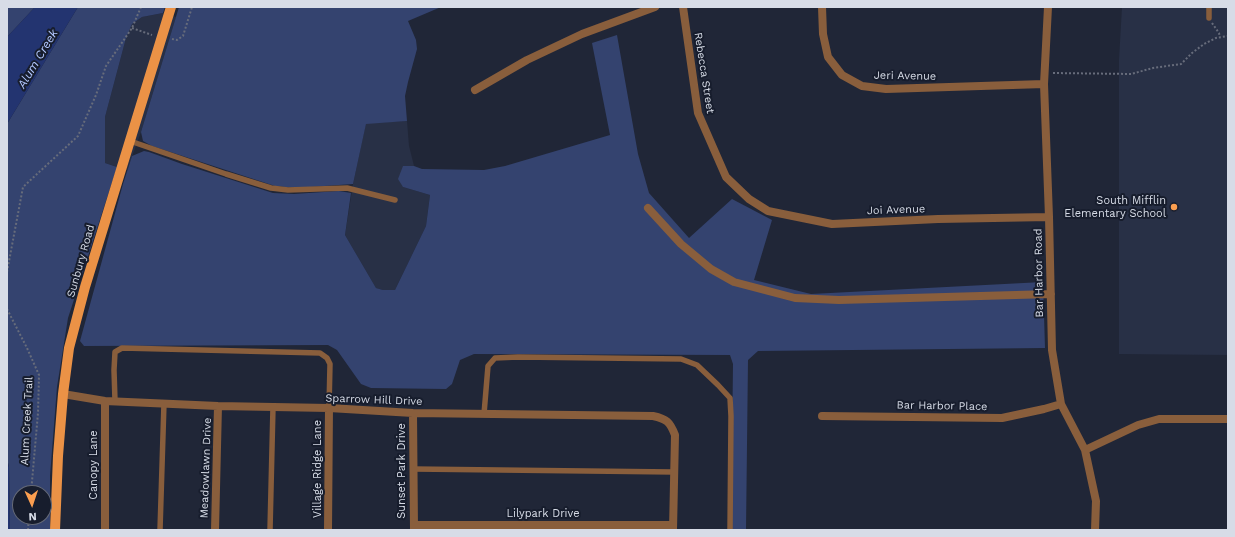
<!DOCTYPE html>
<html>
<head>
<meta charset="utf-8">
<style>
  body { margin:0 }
  #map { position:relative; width:1235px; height:537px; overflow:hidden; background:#202637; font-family:"Work Sans",sans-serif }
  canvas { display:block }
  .frame { position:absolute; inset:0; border:8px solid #d7dce7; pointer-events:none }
  .north { position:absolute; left:12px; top:485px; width:40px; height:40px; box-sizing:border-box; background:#171d2d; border:1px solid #646977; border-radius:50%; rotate:177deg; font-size:11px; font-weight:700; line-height:16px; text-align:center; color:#d7dce7 }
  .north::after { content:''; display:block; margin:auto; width:14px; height:18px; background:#fb9e50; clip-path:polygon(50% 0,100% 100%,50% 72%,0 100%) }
</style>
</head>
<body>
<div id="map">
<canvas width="1235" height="537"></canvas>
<div class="frame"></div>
<div class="north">N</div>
</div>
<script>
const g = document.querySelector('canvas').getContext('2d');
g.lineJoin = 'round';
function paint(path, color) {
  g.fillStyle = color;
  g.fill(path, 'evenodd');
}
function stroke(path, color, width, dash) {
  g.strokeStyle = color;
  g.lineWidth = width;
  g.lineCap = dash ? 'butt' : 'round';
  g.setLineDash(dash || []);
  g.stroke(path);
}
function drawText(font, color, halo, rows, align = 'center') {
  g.font = font + ' "Work Sans",sans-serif';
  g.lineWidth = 4;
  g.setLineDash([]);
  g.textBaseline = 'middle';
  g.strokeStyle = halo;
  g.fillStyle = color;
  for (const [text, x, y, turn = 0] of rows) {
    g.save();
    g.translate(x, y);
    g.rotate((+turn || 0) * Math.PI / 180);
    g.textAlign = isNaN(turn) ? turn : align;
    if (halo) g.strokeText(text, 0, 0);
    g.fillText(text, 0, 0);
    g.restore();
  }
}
const built = new Path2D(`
  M1122,7H1228V355L1119,354V60Z
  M163,13L176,17L141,132L127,170L105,163V117L126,38L132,24L142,17Z
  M407,121L409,146L414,166H403V187L430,195L426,226L395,290H383L376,288L345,235L353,184L366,123Z`);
const green = new Path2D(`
  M7,7H35L7,37Z
  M78,7H165L163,13L142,17L132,24L126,38L105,117V163L117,167L68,318L57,387L50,476V530H10L9,467L7,459V124ZM20,493H44V517H20Z
  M179,7H441L408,21L416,40L417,49L408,82L405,96L407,121L366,124L353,184L296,188L275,186L152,146L143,141L141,132Z
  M617,35L638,154L649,193L689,238L732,199L772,220L754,280L811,294L1043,282L1045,348L758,351L748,360L746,530H731L733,364L730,355L474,354L460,360L452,384L446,389L371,388L361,384L337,350L328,345L84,346L80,341L123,184L132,156L144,151L149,152L182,164L273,193L294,194L339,191L351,193L345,235L376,288L383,290H395L426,226L430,195L403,187L398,179L403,166H414L422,169L484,170L505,166L610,135L592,43Z`);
const water = new Path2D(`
  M35,7H78L7,124V37Z
  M7,459L9,467L10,530H7Z`);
const path = new Path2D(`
  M1212,23L1219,33L1220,38
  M132,28L152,35
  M172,39L177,40L183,36L192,7
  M1053,73L1131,74L1153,68L1181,64L1192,53L1204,44L1216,38L1228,36
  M7,272L23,187L78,136L96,95L106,66L132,28L141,7
  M7,309L27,348L39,375L38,413L31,493
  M28,530L29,517`);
const service = new Path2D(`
  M1209,18V7
  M130,141L226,174L271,188L288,190L347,188L395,200
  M115,401L114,370L115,352L122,348L320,353L327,358L330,364L329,408
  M484,414L488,366L495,358L518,357L681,359L697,365L718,385L730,398L731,416L730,530
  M413,469L674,472
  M160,530L164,403
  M270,530L273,407`);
const minor = new Path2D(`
  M683,7L698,113L726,177L749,199L768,211L832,224L938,219L1049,217
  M822,7L823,34L828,57L842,75L862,86L886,89L1044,84
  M1048,7L1044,84L1049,217L1052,350L1061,404L1085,450L1096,501L1095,530
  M475,90L527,60L582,34L655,7
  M648,208L681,244L711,269L734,282L795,298L839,300L1051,294
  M63,394L105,401L218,406L329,408L413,413L653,416C667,419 670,422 675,435L673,530
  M413,413L414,529
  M822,416L1002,418L1044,409L1061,404
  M1085,450L1138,425L1159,419H1228
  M414,525H672
  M105,530V401
  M215,530L218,406
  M328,530L329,408`);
const primary = new Path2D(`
  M55,530L58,456L63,394L69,348L85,287L171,7`);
const markers = [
  [1174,207,4,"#fb9e50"]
];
const streetNames = [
  ["Rebecca Street",704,73,81],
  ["Jeri Avenue",905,76,1],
  ["Joi Avenue",896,210,-2],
  ["Sunbury Road",81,261,-74],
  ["Bar Harbor Road",1039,273,-91],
  ["Sparrow Hill Drive",374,400,2],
  ["Bar Harbor Place",942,406,1],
  ["Alum Creek Trail",27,421,-87],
  ["Canopy Lane",94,465,-90],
  ["Meadowlawn Drive",206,468,-88],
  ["Village Ridge Lane",318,469,-90],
  ["Sunset Park Drive",402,471,-90],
  ["Lilypark Drive",543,514]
];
const poiNames = [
  ["South Mifflin",1166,201],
  ["Elementary School",1166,214]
];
const waterNames = [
  ["Alum Creek",38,59,-59]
];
paint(built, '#283046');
paint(green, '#34436f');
paint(water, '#233470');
stroke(path, '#676c7b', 2, [2, 2]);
stroke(service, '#895e3c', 5.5);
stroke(minor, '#895e3c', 8);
stroke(primary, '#eb9246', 10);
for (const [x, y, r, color] of markers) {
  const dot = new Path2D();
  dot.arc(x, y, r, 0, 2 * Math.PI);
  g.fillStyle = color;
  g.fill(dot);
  stroke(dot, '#171d2d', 1.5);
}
drawText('11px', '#d7dce7', '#171d2d', streetNames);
drawText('11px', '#d7dce7', '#171d2d', poiNames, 'right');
drawText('italic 12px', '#b2c7fe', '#171d2d', waterNames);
</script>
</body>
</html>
